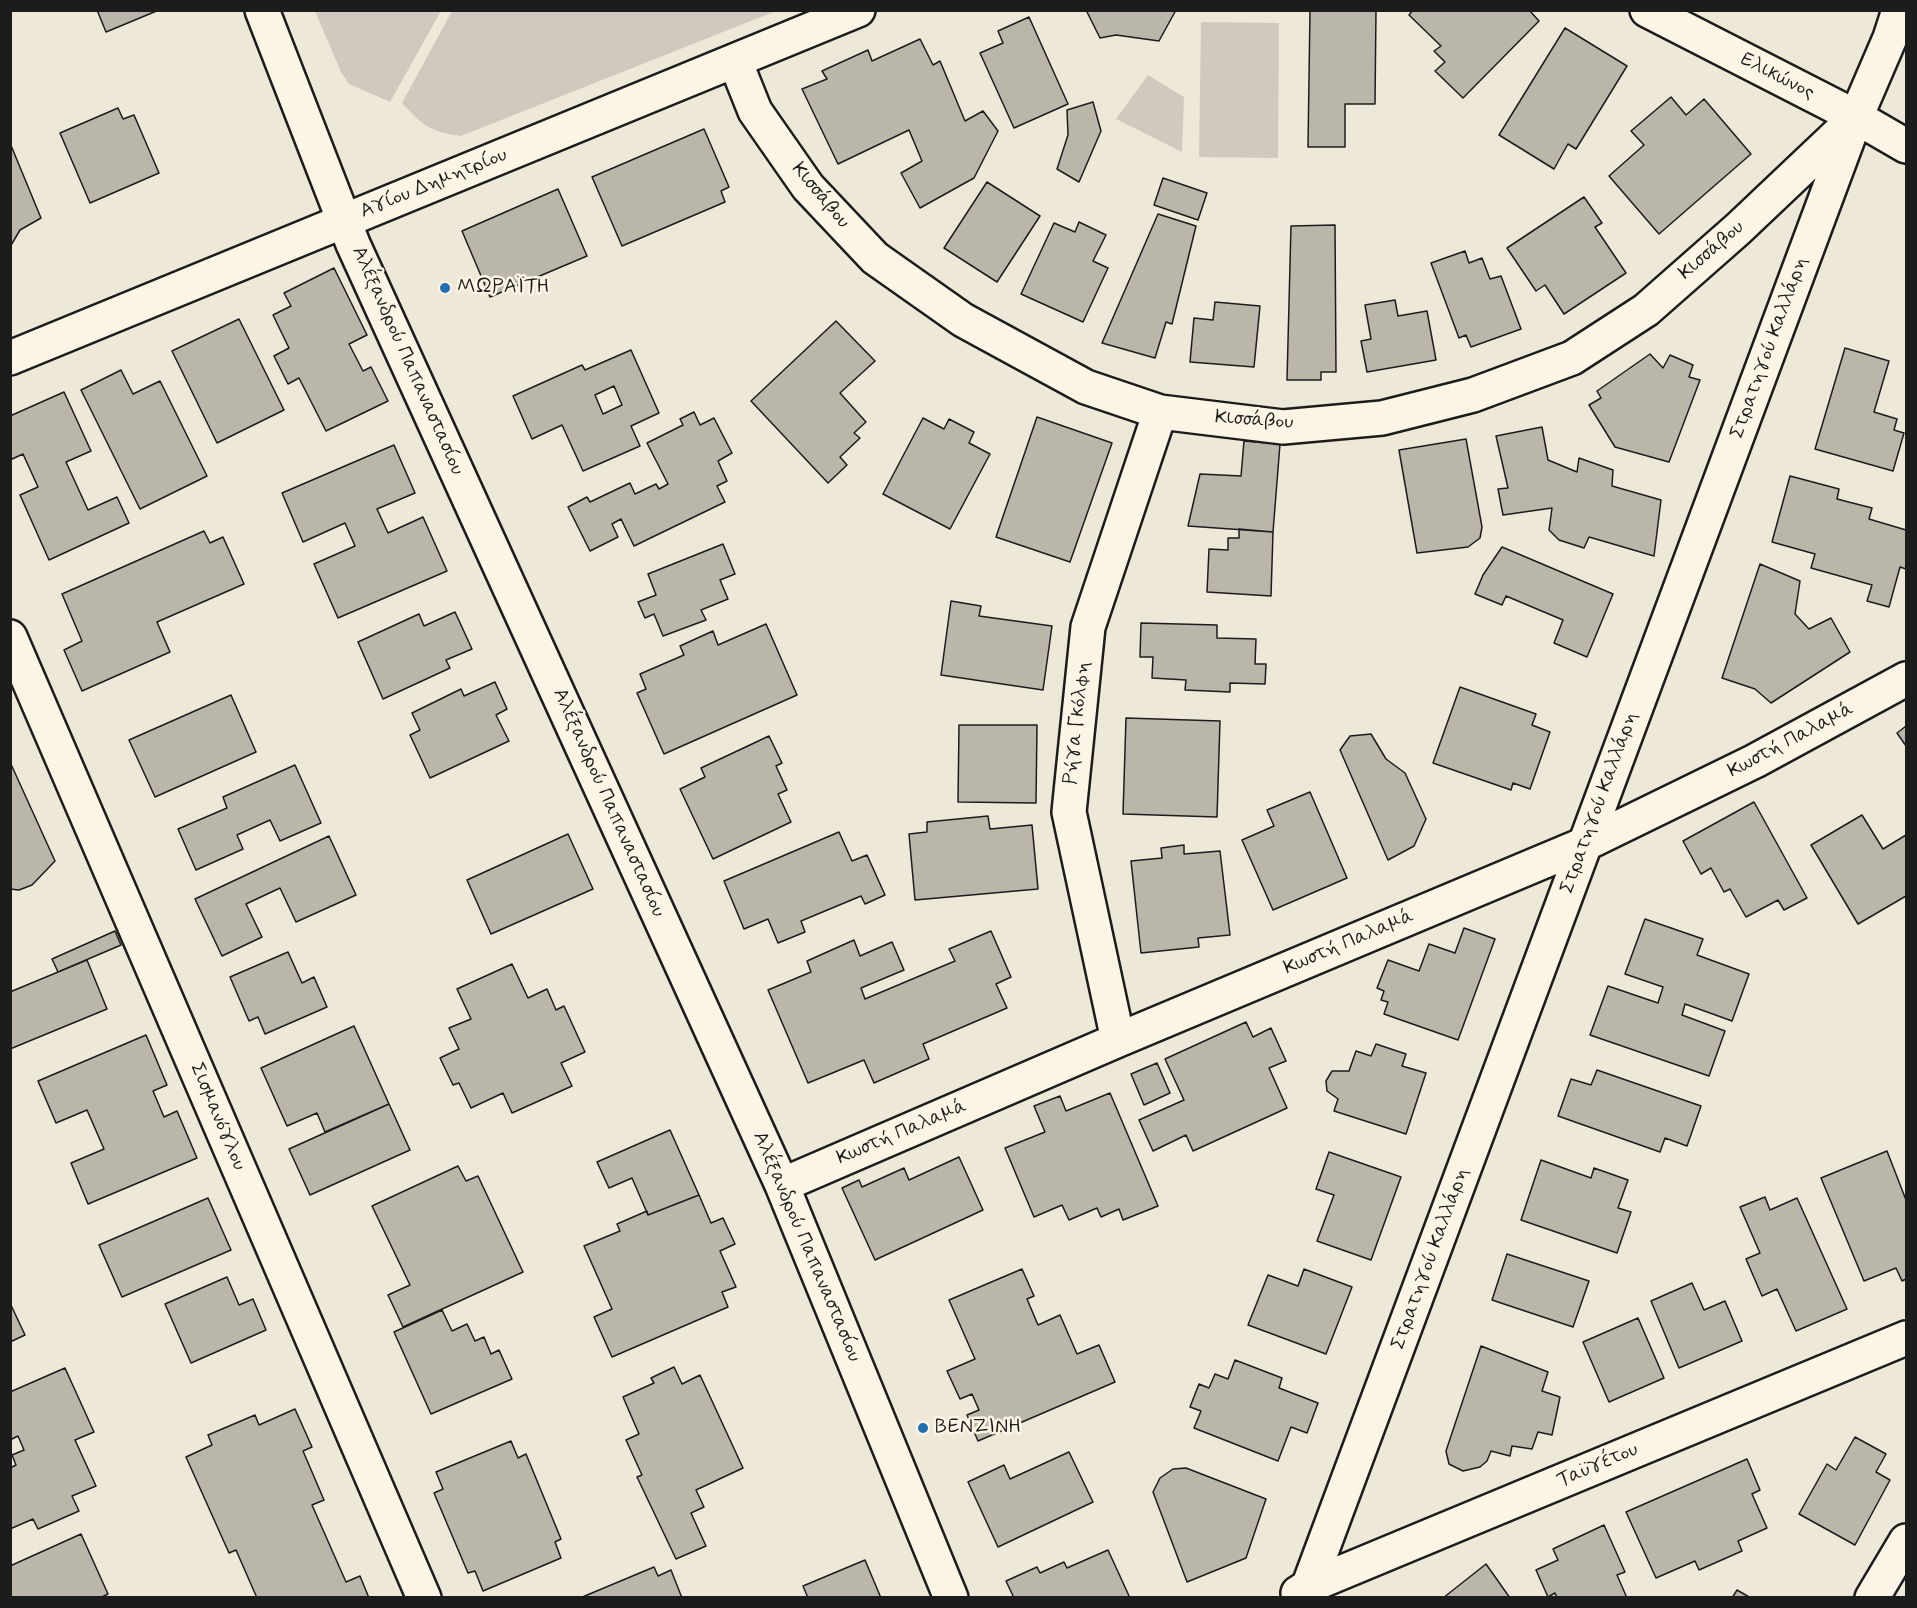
<!DOCTYPE html>
<html>
<head>
<meta charset="utf-8">
<style>
  body { margin:0 }
  #map { position:relative; width:1917px; height:1608px; overflow:hidden; background:#eee8d9; font-family:Mynerve,sans-serif }
  canvas { display:block }
  .frame { position:absolute; inset:0; border:12px solid #1c1c1c; pointer-events:none }
</style>
</head>
<body>
<div id="map">
<canvas width="1917" height="1608"></canvas>
<div class="frame"></div>
</div>
<script>
const g = document.querySelector('canvas').getContext('2d');
g.lineJoin = 'round';
function paint(path, color) {
  g.fillStyle = color;
  g.fill(path, 'evenodd');
}
function stroke(path, color, width, dash) {
  g.strokeStyle = color;
  g.lineWidth = width;
  g.lineCap = dash ? 'butt' : 'round';
  g.setLineDash(dash || []);
  g.stroke(path);
}
function drawText(font, color, halo, rows, align = 'center') {
  g.font = font + ' Mynerve,sans-serif';
  g.lineWidth = 5;
  g.setLineDash([]);
  g.textBaseline = 'middle';
  g.strokeStyle = halo;
  g.fillStyle = color;
  for (const [text, x, y, turn = 0] of rows) {
    g.save();
    g.translate(x, y);
    g.rotate((+turn || 0) * Math.PI / 180);
    g.textAlign = isNaN(turn) ? turn : align;
    if (halo) g.strokeText(text, 0, 0);
    g.fillText(text, 0, 0);
    g.restore();
  }
}
const green = new Path2D(`
  M315,11H441L390,102L349,84L341,72Z
  M452,11V10L776,11L461,136C430,132 422,125 402,103Z
  M1201,22L1279,23L1278,158L1199,157Z
  M1148,75L1184,97L1182,152L1116,119Z`);
const building = new Path2D(`
  M97,10H159L106,32Z
  M1086,10H1176L1159,41L1116,35L1100,38Z
  M1310,10H1376L1375,104H1345V147H1308Z
  M1413,10H1529L1539,21L1463,98L1435,71L1445,62L1434,51L1441,46L1409,15Z
  M1029,17L1068,104L1014,128L980,53L1003,43L998,31Z
  M1565,28L1627,66L1576,149L1568,144L1554,169L1499,135Z
  M920,39L933,65L940,61L965,121L983,111L998,131L974,178L920,208L901,173L922,161L909,130L838,164L802,89L827,79L822,71L868,50L872,61Z
  M1671,97L1686,115L1704,99L1751,154L1659,234L1609,176L1644,145L1631,131Z
  M1093,102L1101,131L1079,182L1057,169L1068,135L1067,110Z
  M118,108L123,119L134,115L159,173L90,203L60,133Z
  M704,129L729,187L721,191L725,202L622,246L592,177Z
  M10,143L41,218L20,230L10,247Z
  M1163,178L1207,193L1198,220L1154,205Z
  M987,182L1040,216L997,282L944,248Z
  M558,189L587,256L490,297L462,231Z
  M1584,197L1602,223L1595,227L1626,273L1564,314L1545,285L1536,291L1507,248Z
  M1158,214L1196,226L1172,324L1166,322L1155,358L1102,343Z
  M1079,222L1106,235L1093,261L1108,268L1083,322L1021,294L1054,223L1075,232Z
  M1335,225L1336,372H1321V380H1287L1291,226Z
  M1465,251L1469,263L1482,258L1490,279L1501,276L1521,329L1471,347L1466,335L1459,338L1431,263Z
  M334,268L367,335L349,344L363,371L371,367L388,401L326,431L299,378L288,384L274,356L289,348L273,315L291,306L284,293Z
  M1395,300L1398,316L1427,311L1436,360L1367,372L1361,341L1371,339L1365,305Z
  M1215,302L1260,306L1254,367L1190,362L1194,318L1213,320Z
  M239,319L284,410L217,443L172,351Z
  M836,321L875,361L840,393L866,422L854,433L860,438L840,457L847,465L828,483L751,401Z
  M1845,348L1889,361L1874,412L1897,419L1894,430L1904,433L1893,471L1815,449Z
  M631,350L659,413L631,426L640,446L583,471L562,425L532,439L513,396L582,365L585,370ZM614,386L622,405L603,414L595,395Z
  M1650,354L1663,368L1670,355L1693,365L1689,377L1700,380L1669,462L1615,447L1589,405L1601,398L1597,391Z
  M121,370L133,394L160,381L207,476L140,509L81,390Z
  M64,392L91,451L66,462L88,510L117,497L129,523L49,560L20,495L38,487L23,454L10,460V416Z
  M694,412L700,425L714,418L732,453L718,461L727,481L717,486L725,502L634,546L621,519L612,524L618,537L590,551L568,507L587,497L590,502L630,483L635,494L656,484L659,489L668,484L647,443L683,425L680,419Z
  M1037,417L1112,443L1070,562L996,537Z
  M923,418L944,429L949,419L974,432L969,443L990,454L950,529L883,494Z
  M1542,427L1548,460L1577,472L1579,458L1613,470L1612,486L1661,500L1654,556L1589,537L1584,548L1559,540L1549,530L1552,508L1503,515L1498,489L1508,488L1496,436Z
  M1466,439L1482,527L1480,538L1468,547L1417,553L1399,450Z
  M1244,441L1280,444L1273,532L1188,526L1200,474L1241,476Z
  M394,445L415,493L377,509L388,533L423,517L447,571L338,618L314,564L355,546L345,523L303,542L282,493Z
  M1790,476L1839,489L1837,499L1872,508L1869,519L1906,530V569L1900,567L1889,607L1867,601L1872,585L1811,568L1815,554L1772,542Z
  M1239,529L1273,532L1271,596L1207,592L1209,549L1228,550V538H1239Z
  M204,531L210,543L223,537L244,584L157,622L170,652L82,691L64,650L82,641L62,594Z
  M723,544L735,574L720,580L728,599L701,610L706,620L663,636L654,614L645,618L638,602L656,595L648,574Z
  M1502,547L1613,594L1587,657L1554,643L1563,620L1506,596L1502,605L1475,594L1483,575Z
  M1760,564L1800,581L1795,614L1809,629L1831,618L1850,652L1771,703L1755,689L1722,678Z
  M951,601L981,606L979,616L1052,626L1043,690L941,675Z
  M455,612L472,649L446,660L450,668L383,699L358,642L419,614L424,626Z
  M1141,623L1217,625V638L1256,639L1255,664H1266L1265,684L1230,683V692L1185,690L1186,680L1152,678L1153,657H1140Z
  M766,624L797,695L664,754L637,693L646,689L640,674L684,655L680,646L713,631L718,645Z
  M495,682L507,709L496,715L509,741L430,778L410,735L420,730L412,713L461,689L464,696Z
  M1460,687L1536,714L1532,725L1550,732L1530,789L1513,783L1511,790L1433,763Z
  M231,695L256,752L155,797L129,740Z
  M1126,718L1220,721L1217,817L1123,814Z
  M959,725H1037L1036,803L958,802Z
  M1906,726V746L1897,733Z
  M1371,734L1386,759L1405,773L1426,819L1414,846L1388,860L1340,750L1350,736Z
  M769,736L782,763L776,766L787,790L778,794L791,822L713,859L680,789L705,777L701,768Z
  M10,762L55,861L32,885L19,890L10,889Z
  M295,765L321,823L280,841L270,820L237,835L243,849L196,870L178,829L227,808L223,797Z
  M1310,792L1347,878L1273,910L1242,840L1274,826L1267,810Z
  M1754,802L1807,898L1784,910L1778,900L1746,917L1730,889L1724,892L1711,868L1701,874L1683,841Z
  M1862,815L1883,849L1906,835V896L1858,924L1811,845Z
  M988,816L990,829L1032,825L1038,889L915,900L909,834L927,832V822Z
  M839,832L852,861L867,855L885,895L865,904L861,896L801,921L805,932L778,943L768,919L744,929L724,881Z
  M568,834L593,889L491,934L467,880Z
  M329,836L356,895L296,922L280,888L246,904L262,937L222,956L195,899Z
  M1184,845V854L1220,851L1230,935L1198,938L1199,947L1141,953L1131,861L1162,858L1161,848Z
  M1645,919L1703,939L1697,955L1749,974L1732,1021L1685,1004L1682,1015L1725,1031L1709,1076L1590,1035L1608,986L1658,1003L1663,987L1625,974Z
  M1464,928L1495,939L1458,1040L1384,1014L1388,1002L1381,1000L1384,991L1377,988L1388,960L1419,971L1429,944L1455,953Z
  M115,931L121,945L58,972L52,959Z
  M991,931L1011,977L996,984L1007,1008L923,1044L929,1059L874,1083L864,1060L808,1083L768,990L811,972L807,961L854,940L860,956L892,942L904,970L861,988L865,999L955,961L949,949Z
  M288,952L302,983L314,977L327,1007L265,1034L258,1017L249,1021L230,977Z
  M87,960L107,1009L10,1049V992Z
  M512,964L528,998L547,989L556,1010L564,1006L585,1052L561,1063L572,1086L512,1113L503,1093L471,1108L459,1083L453,1085L440,1058L459,1049L449,1028L471,1019L457,989Z
  M1246,1022L1253,1037L1271,1028L1286,1061L1269,1068L1287,1108L1193,1151L1186,1135L1153,1151L1139,1120L1184,1100L1165,1059Z
  M354,1026L389,1104L325,1132L317,1113L287,1126L261,1068Z
  M146,1035L167,1085L153,1091L164,1117L177,1111L197,1158L88,1204L71,1163L104,1149L87,1110L56,1123L38,1081Z
  M1376,1044L1406,1054L1402,1066L1426,1073L1406,1134L1334,1111L1338,1099L1327,1091L1326,1081L1332,1071H1349L1356,1051L1371,1056Z
  M1157,1063L1170,1093L1144,1105L1131,1074Z
  M1597,1070L1701,1106L1687,1146L1665,1138L1660,1152L1558,1116L1571,1079L1591,1085Z
  M1110,1093L1158,1206L1123,1220L1119,1209L1101,1217L1097,1208L1069,1220L1062,1205L1034,1217L1005,1148L1045,1132L1034,1106L1060,1096L1066,1111Z
  M389,1104L410,1150L310,1195L289,1149Z
  M670,1130L699,1195L648,1215L632,1178L609,1188L597,1162Z
  M1887,1151L1906,1200V1279L1902,1281L1896,1268L1864,1281L1821,1178Z
  M1329,1152L1401,1177L1371,1260L1317,1241L1334,1195L1316,1189Z
  M959,1157L983,1210L875,1260L842,1188L859,1180L862,1187L904,1168L909,1180Z
  M1541,1160L1591,1178L1594,1168L1628,1180L1618,1208L1631,1212L1617,1253L1521,1220Z
  M458,1166L466,1181L478,1176L523,1272L403,1327L388,1295L410,1285L372,1206Z
  M699,1195L711,1223L723,1218L735,1244L720,1251L736,1287L722,1292L728,1307L612,1357L594,1317L612,1309L584,1246L620,1231L617,1224L647,1211L648,1215Z
  M1765,1197L1770,1210L1797,1198L1847,1309L1796,1331L1777,1289L1762,1296L1746,1259L1760,1253L1740,1207Z
  M208,1198L231,1250L122,1297L99,1245Z
  M1507,1254L1589,1281L1573,1327L1492,1300Z
  M1022,1269L1034,1296L1027,1299L1038,1325L1060,1315L1077,1354L1099,1345L1115,1382L978,1441L967,1415L979,1410L972,1394L960,1399L947,1371L975,1359L949,1300Z
  M1304,1269L1352,1287L1326,1354L1248,1325L1268,1275L1298,1286Z
  M227,1277L239,1305L253,1299L266,1330L191,1363L165,1304Z
  M1692,1283L1704,1310L1725,1301L1742,1341L1679,1368L1651,1301Z
  M10,1303L25,1335L10,1342Z
  M442,1310L452,1331L467,1324L475,1341L484,1337L491,1354L499,1350L512,1379L431,1414L394,1332Z
  M1638,1318L1664,1378L1609,1402L1583,1342Z
  M1481,1346L1548,1372L1542,1391L1560,1397L1552,1435L1538,1432L1532,1449L1512,1446L1510,1456L1491,1451L1487,1461L1480,1467L1463,1471L1449,1464L1446,1451Z
  M1235,1360L1282,1378L1279,1388L1318,1403L1307,1433L1291,1427L1278,1461L1194,1428L1201,1411L1190,1407L1199,1384L1209,1388L1215,1374L1228,1379Z
  M674,1367L682,1384L700,1375L743,1468L696,1490L704,1507L691,1513L706,1546L676,1559L637,1477L642,1475L626,1440L639,1434L623,1397L654,1383L651,1378Z
  M65,1368L94,1432L75,1440L96,1486L72,1496L79,1511L38,1529L33,1519L10,1529V1468L16,1465L12,1455L24,1450L18,1436L10,1440V1392Z
  M295,1409L312,1447L303,1451L324,1500L312,1505L346,1582L360,1576L369,1598H257L236,1550L229,1553L186,1457L212,1445L208,1435L255,1415L259,1425Z
  M1855,1437L1886,1454L1876,1472L1890,1480L1855,1545L1799,1514L1827,1464L1836,1470Z
  M511,1441L518,1458L526,1454L561,1539L555,1542L561,1558L483,1591L475,1571L468,1573L434,1493L443,1489L436,1472Z
  M1069,1452L1093,1502L998,1547L968,1482L1004,1465L1010,1479Z
  M1747,1459L1760,1490L1752,1494L1767,1528L1738,1541L1742,1551L1699,1570L1695,1561L1656,1578L1626,1512Z
  M1186,1468L1266,1499L1246,1558L1187,1582L1153,1492L1160,1478L1173,1469Z
  M1604,1525L1625,1572L1617,1575L1627,1598H1557L1555,1593L1548,1597L1536,1570L1558,1560L1553,1549Z
  M81,1534L108,1594L100,1598H10V1566Z
  M1108,1550L1130,1598H1014L1006,1581L1037,1567L1040,1573L1064,1562L1067,1568Z
  M865,1560L881,1598H808L803,1586Z
  M1486,1564L1510,1598H1443Z
  M654,1567L658,1576L671,1570L682,1598H580Z
  M1737,1590L1751,1598H1732Z`);
const minor = new Path2D(`
  M262,10L353,244L782,1185L951,1598
  M735,61L755,111L808,187L875,258L963,320L1086,387L1160,412L1283,427L1382,418L1473,395L1572,358L1646,310L1738,229L1851,122
  M10,637L424,1598
  M1118,1040L1069,812L1088,627L1160,412
  M782,1185L1118,1040L1585,844L1755,761L1906,679
  M1298,1593L1309,1586L1906,1338
  M1304,1598L1856,117L1890,38L1899,10`);
const tertiary = new Path2D(`
  M1647,10L1856,117L1906,146
  M10,358L858,10
  M1872,1598L1906,1541`);
const markers = [
  [445,288,6,"#1f6fb2"],
  [923,1428,6,"#1f6fb2"]
];
const streetNames = [
  ["Ελικώνος",1777,77,27],
  ["Αγίου Δημητρίου",434,184,-22],
  ["Κισσάβου",820,196,50],
  ["Κισσάβου",1712,251,-41],
  ["Στρατηγού Καλλάρη",1770,348,-70],
  ["Αλέξανδρού Παπαναστασίου",407,361,66],
  ["Κισσάβου",1254,421,4],
  ["Ρήγα Γκόλφη",1078,723,-84],
  ["Κωστή Παλαμά",1791,741,-28],
  ["Αλέξανδρού Παπαναστασίου",608,803,66],
  ["Στρατηγού Καλλάρη",1600,803,-70],
  ["Κωστή Παλαμά",1349,943,-23],
  ["Σισμανόγλου",217,1117,67],
  ["Κωστή Παλαμά",902,1133,-23],
  ["Αλέξανδρού Παπαναστασίου",806,1247,67],
  ["Στρατηγού Καλλάρη",1431,1259,-70],
  ["Ταϋγέτου",1598,1466,-23]
];
const poiNames = [
  ["ΜΩΡΑΪΤΗ",457,288],
  ["ΒΕΝΖΙΝΗ",935,1428]
];
paint(green, '#cfcabd');
paint(building, '#bab6aa');
stroke(building, '#1c1c1c', 1.5);
stroke(minor, '#1c1c1c', 38);
stroke(tertiary, '#1c1c1c', 38);
stroke(minor, '#fcf5e5', 33);
stroke(tertiary, '#fcf5e5', 33);
for (const [x, y, r, color] of markers) {
  const dot = new Path2D();
  dot.arc(x, y, r, 0, 2 * Math.PI);
  g.fillStyle = color;
  g.fill(dot);
  stroke(dot, '#fcf5e5', 2);
}
drawText('20px', '#1c1c1c', '#fcf5e5', streetNames);
drawText('20px', '#1c1c1c', '#fcf5e5', poiNames, 'left');
</script>
</body>
</html>
